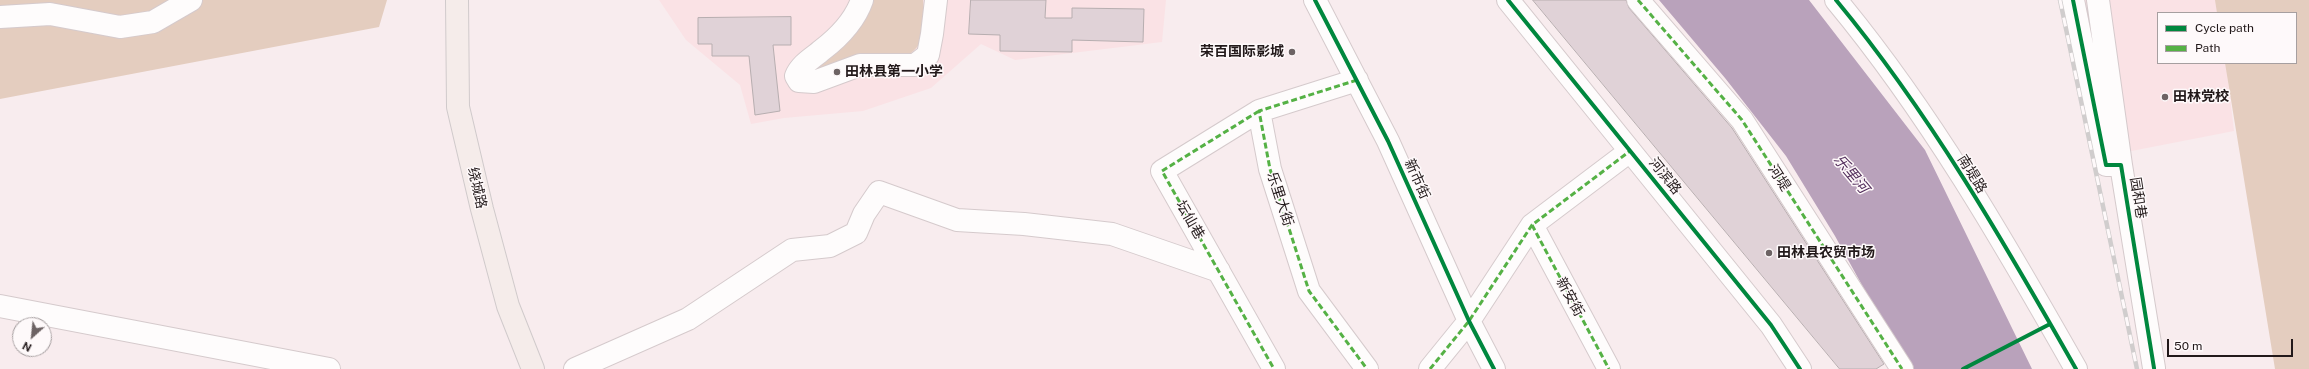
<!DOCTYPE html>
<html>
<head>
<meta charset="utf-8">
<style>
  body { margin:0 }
  #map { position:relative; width:2309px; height:369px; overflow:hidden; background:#f8ecee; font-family:"Public Sans",sans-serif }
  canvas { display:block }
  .legend { position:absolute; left:2157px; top:12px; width:140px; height:52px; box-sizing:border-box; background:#fef9fa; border:1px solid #a69fa0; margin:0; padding:5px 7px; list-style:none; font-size:12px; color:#22191a }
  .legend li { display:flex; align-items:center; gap:8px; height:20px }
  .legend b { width:20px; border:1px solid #a69fa0 }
  .north { position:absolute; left:12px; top:317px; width:40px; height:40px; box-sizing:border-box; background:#fef9fa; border:1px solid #a69fa0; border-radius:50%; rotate:207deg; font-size:11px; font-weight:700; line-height:16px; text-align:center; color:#22191a }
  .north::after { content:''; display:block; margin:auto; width:14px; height:18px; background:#6d6364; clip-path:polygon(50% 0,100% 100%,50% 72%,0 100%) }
  .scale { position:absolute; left:2167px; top:339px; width:126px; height:18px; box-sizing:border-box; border:2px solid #22191a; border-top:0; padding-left:5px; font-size:12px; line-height:14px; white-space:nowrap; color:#22191a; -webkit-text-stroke:3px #fef9fa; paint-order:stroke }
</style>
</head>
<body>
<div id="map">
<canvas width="2309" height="369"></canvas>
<ul class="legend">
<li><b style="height:5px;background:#00873e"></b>Cycle path</li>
<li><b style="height:5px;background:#55b145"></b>Path</li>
</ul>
<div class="north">N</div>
<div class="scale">50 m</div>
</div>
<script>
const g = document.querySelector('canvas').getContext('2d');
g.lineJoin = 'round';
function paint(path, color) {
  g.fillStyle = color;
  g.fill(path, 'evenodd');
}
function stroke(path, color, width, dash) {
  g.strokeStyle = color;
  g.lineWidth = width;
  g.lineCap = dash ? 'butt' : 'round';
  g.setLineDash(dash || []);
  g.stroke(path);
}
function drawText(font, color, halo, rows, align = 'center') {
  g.font = font + ' "Public Sans","Noto Sans SC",sans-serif';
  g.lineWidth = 3;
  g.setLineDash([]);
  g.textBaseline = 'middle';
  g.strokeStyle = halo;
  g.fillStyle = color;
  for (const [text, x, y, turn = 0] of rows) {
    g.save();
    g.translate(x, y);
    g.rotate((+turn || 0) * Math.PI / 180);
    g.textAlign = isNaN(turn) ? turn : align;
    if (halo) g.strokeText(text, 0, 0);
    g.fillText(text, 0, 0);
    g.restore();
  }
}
const built = new Path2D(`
  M659,0H1166L1162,42L1015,60L981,44L931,88L863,111L784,118L751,124L740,85L686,40Z
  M2081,0H2219L2220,13H2158V63H2226L2234,131L2111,155Z`);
const green = new Path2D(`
  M0,0H387L379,27L0,99Z
  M867,0H923C925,24 930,38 909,55L814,68Z
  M2215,0H2309V369H2275L2225,63H2296V13H2217Z`);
const water = new Path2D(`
  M1659,0H1809L1925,150L2032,369H1906L1903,360L1835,236L1786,156L1725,78Z`);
const building = new Path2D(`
  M971,0H1046L1045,18H1072V8L1144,9L1143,42L1072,40V52L1000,51V35L969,34Z
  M1533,0H1626L1629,8L1732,128L1884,364L1876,369H1840Z
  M791,17V45H773L780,111L755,115L749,56H712V44H698V18Z`);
const minor = new Path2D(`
  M862,0C855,20 839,37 822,50C813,58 801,64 796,76L799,81L814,82L860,65H915L928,55L932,34L936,0
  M1315,0L1388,141L1469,321L1494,369
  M1508,0L1771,325L1800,369
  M1638,0L1742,120L1902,369
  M1836,0C1929,112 2004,242 2076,369
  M2073,0L2106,165H2121L2154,368
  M2098,0L2121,165
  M0,17L50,14L120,27L153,22L191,0
  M1357,80L1259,111L1270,169L1309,291L1367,369
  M1259,111L1162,171L1274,369
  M1532,225L1609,369
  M0,306L329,369
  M575,369L688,319L792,250L830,246L856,233L864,214L879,192L957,220L1024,224L1112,234L1219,271
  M1430,369L1469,321L1532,225L1630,151`);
const highway = new Path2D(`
  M457,0L458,107L482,209L508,306L533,369`);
const rail = new Path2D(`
  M2060,0L2137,369`);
const quiet = new Path2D(`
  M1638,0L1742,120L1902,369
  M1357,80L1259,111L1270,169L1309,291L1367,369
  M1259,111L1162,171L1274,369
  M1532,225L1609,369
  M1430,369L1469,321L1532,225L1630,151`);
const cycleway = new Path2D(`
  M1315,0L1388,141L1469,321L1494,369
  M1508,0L1771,325L1800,369
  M1836,0C1929,112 2004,242 2076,369
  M2073,0L2106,165H2121L2154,368
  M1963,369L2050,324`);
const markers = [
  [1292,52,4,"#6d6364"],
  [837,72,4,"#6d6364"],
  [2165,97,4,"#6d6364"],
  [1769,253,4,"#6d6364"]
];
const poiNames = [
  ["荣百国际影城",1284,52,"right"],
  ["田林县第一小学",845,72],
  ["田林党校",2173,97],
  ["田林县农贸市场",1777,253]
];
const streetNames = [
  ["南堤路",1972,174,58],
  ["河滨路",1665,176,51],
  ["河堤",1779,178,57],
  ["新市街",1417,179,66],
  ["绕城路",477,188,77],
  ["园和巷",2138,198,81],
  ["乐里大街",1280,199,72],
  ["坛仙巷",1190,220,60],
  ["新安街",1570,297,61]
];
const waterNames = [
  ["乐里河",1851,174,50]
];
paint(built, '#fae2e5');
paint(green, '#e4cdbf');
paint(water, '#b9a2bb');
paint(building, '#e0d2d7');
stroke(building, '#b7aeb0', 1);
stroke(minor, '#d5cacc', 24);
stroke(highway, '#d0cacb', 24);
stroke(minor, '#fefcfc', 22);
stroke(highway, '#f5ecea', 22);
stroke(rail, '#d0cdcd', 4.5);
stroke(rail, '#fef9fa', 3, [9]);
stroke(quiet, '#55b145', 3, [6, 3]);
stroke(cycleway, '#00873e', 4);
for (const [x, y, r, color] of markers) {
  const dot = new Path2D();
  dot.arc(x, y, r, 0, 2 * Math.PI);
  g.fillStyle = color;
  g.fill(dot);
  stroke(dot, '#fef9fa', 1.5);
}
drawText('bold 14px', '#22191a', '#fef9fa', poiNames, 'left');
drawText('14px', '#22191a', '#fef9fa', streetNames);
drawText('italic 15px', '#532e5c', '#fef9fa', waterNames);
</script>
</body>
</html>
